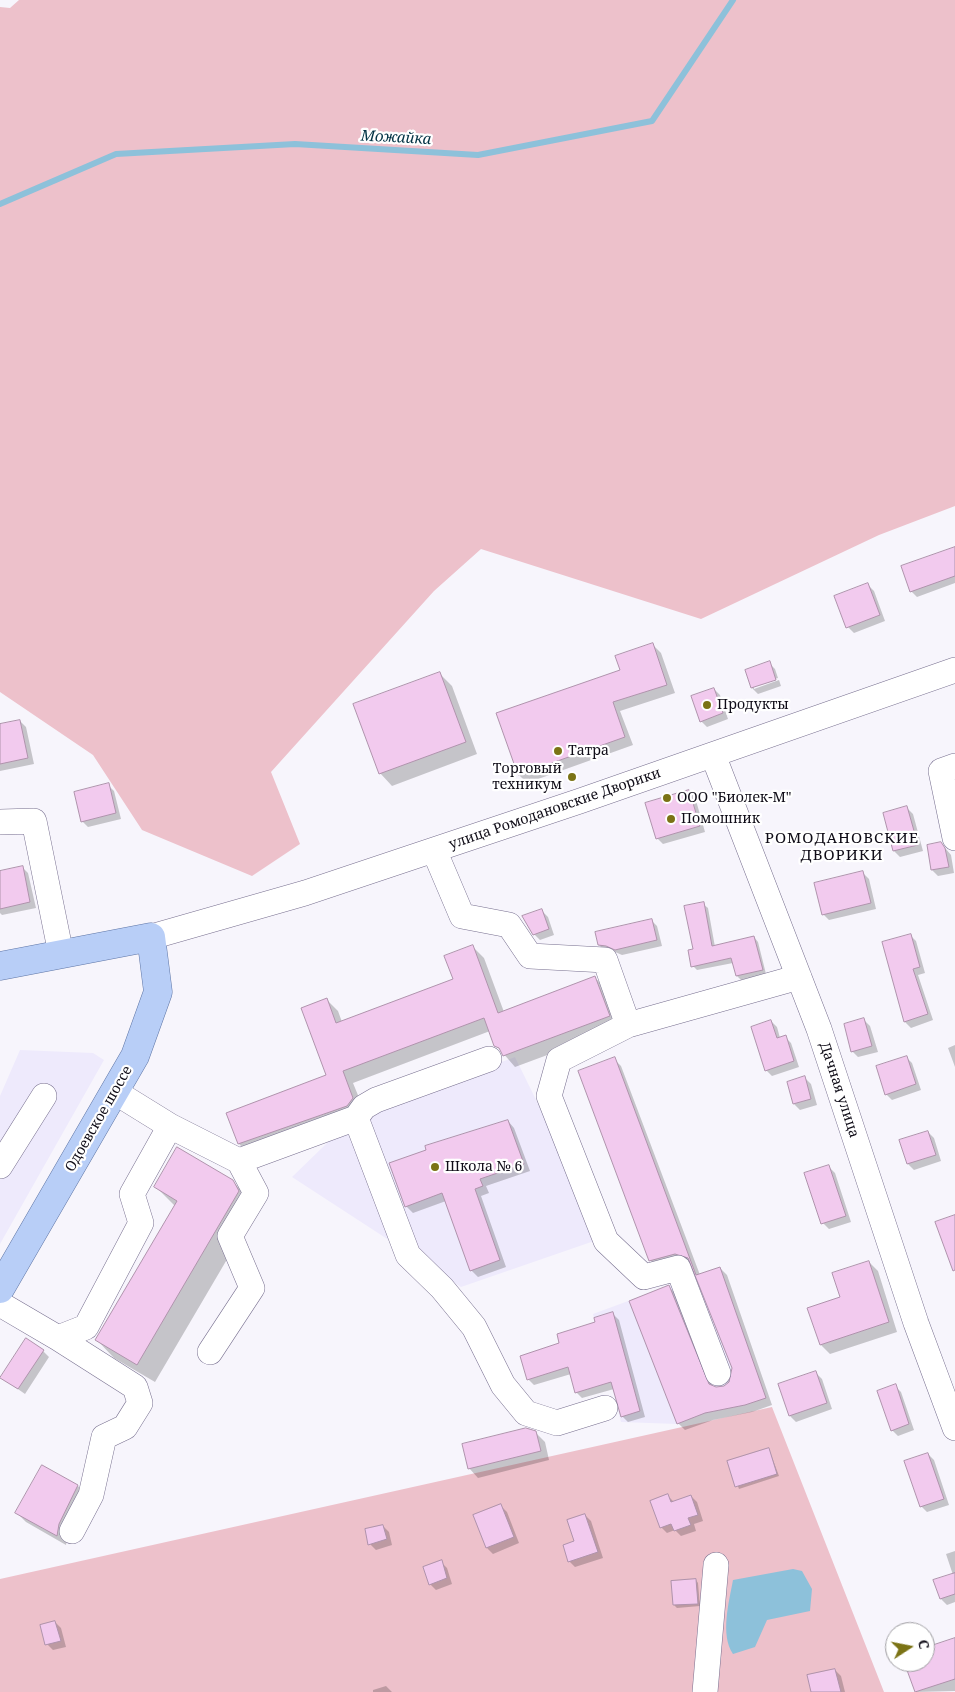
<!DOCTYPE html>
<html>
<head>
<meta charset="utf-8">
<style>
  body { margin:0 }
  #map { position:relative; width:955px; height:1692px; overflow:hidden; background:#f7f5fc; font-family:"Noto Serif",serif }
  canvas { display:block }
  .north { position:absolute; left:885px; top:1622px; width:50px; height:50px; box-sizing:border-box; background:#fff; border:1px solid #9f9ea2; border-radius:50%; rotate:79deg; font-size:14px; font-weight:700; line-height:20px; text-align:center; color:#0f0c17 }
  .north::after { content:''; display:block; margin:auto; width:18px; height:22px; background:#7b7315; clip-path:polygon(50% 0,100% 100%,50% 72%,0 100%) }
</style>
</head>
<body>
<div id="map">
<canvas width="955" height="1692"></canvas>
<div class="north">С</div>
</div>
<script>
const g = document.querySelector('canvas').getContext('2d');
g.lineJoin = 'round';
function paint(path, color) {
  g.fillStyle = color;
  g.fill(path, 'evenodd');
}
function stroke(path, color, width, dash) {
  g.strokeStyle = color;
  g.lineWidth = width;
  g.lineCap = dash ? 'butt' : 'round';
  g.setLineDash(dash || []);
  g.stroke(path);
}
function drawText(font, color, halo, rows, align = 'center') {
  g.font = font + ' "Noto Serif",serif';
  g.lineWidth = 4.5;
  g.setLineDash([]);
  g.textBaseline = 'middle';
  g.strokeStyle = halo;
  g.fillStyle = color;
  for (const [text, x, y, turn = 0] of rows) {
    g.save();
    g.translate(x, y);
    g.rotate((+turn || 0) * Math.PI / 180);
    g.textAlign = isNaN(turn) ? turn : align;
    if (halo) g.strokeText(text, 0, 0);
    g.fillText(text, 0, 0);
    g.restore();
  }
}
const built = new Path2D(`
  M20,1050L93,1053L104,1060L0,1244V1096Z
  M515,1057L564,1157L597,1240L461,1287L292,1177L355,1116Z
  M720,1267L766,1398L745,1405L705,1413L677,1424L621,1422L593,1314Z`);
const green = new Path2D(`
  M19,0H955V506L879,535L701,619L481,549L434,591L271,772L300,844L252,876L142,830L93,755L0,692V7L10,8Z
  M772,1407L884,1692H0V1579Z`);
const water = new Path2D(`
  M793,1569L802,1571L812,1589L810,1611L767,1620L755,1647L733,1654C720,1635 729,1602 733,1580Z`);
const shadow = new Path2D(`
  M955,548V583L917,597L911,591Z
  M868,585L874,591L885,621L854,633L848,627Z
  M653,645L661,653L675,693L620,711L633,745L527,783L519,775L621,670Z
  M769,663L775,669L778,678L754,686V689L779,680L781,686L758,694L752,688Z
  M440,674L452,686L477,754L392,786L380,773Z
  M714,689L720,695L728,719L707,727L701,721Z
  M20,721L26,727L34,764L0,771V725Z
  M108,785L114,791L121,819L88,827L82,821Z
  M689,791L695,797L705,832L663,844L657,838Z
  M907,808L913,814L923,851L900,857L894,851L884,814Z
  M941,843L951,855L954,873L938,876L932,870Z
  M22,867L28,873L36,908L2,915L0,913V872Z
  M863,873L869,879L876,909L829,920L823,914Z
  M703,904L708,908L715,947L754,937L758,942L766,974L741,980L737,976L733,963L697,970L693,966Z
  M542,911L548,917L554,935L540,940L534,934Z
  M651,920L657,926L662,946L622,955L613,951H605L599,945Z
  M910,935L916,941L925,973L918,975L933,1020L911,1028L905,1022Z
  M472,946L484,958L504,1012L595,978L607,989L620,1028L515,1067L496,1045L490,1031L353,1083L364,1110L251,1155L239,1144L228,1113L328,1076L327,1000L338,1011L342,1022L455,980Z
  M864,1020L870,1026L878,1052L858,1057L852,1051Z
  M771,1021L777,1027L780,1038L785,1037L791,1043L799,1067L772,1076L766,1070Z
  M955,1045V1067L948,1048Z
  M906,1057L912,1063L921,1090L892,1100L886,1094Z
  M614,1059L621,1066L700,1275L720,1268L727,1275L772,1405L752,1412L713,1420L685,1430L678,1423L669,1287L676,1294L713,1387H724L733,1376V1368L691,1263L682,1260L657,1267L650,1260Z
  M805,1078L811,1084L817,1105L800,1110L794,1104Z
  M508,1121L514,1128L530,1171L486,1186L489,1193L481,1196L506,1267L478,1277L471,1270L446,1201L413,1213L406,1206Z
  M928,1132L934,1138L941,1161L914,1170L908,1164Z
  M829,1167L835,1173L851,1222L829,1229L823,1223Z
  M232,1181L250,1199L256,1210L155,1382L114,1358L97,1340L175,1206L156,1187Z
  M869,1262L878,1271L897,1332L830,1354L821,1345L841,1298Z
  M613,1314L619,1320L645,1417L628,1422L622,1416L614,1389L582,1398L576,1392L571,1374L534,1385L528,1379L597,1323Z
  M43,1351L49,1357L25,1394L2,1378Z
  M816,1373L822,1379L832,1409L796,1422L790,1416Z
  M895,1386L901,1392L914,1430L898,1436L892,1430Z
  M535,1432L545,1442L549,1460L478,1478L469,1468Z
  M769,1449L779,1476L739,1489L729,1462Z
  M928,1454L934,1460L949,1505L927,1512L921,1506Z
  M43,1467L78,1486L87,1496L68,1534L66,1545L26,1522L17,1513Z
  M668,1496L674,1502L691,1496L697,1502L703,1521L694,1524L696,1531L681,1536L675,1530L667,1533L661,1527Z
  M501,1506L507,1512L519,1543L493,1554L487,1548Z
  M585,1515L591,1521L603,1558L575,1567L569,1561Z
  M383,1526L389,1532L392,1545L376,1550L370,1544Z
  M955,1551V1602L947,1605L941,1599L953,1575L946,1554Z
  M441,1562L447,1568L452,1584L436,1590L430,1584Z
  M696,1580L698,1583L700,1606L677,1608L674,1605Z
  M55,1622L61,1628L66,1647L53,1650L47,1644Z
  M955,1639V1691L916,1692L906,1662H925V1649Z
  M835,1670L841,1676L845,1692H812Z
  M386,1686L392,1692H373V1690Z`);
const stream = new Path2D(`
  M0,204L116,154L295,144L478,155L652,121L733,0`);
const building = new Path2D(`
  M955,547V576L910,592L901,566Z
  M868,583L880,615L846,628L834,596Z
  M653,643L667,685L613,702L625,737L518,775L496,713L620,670L615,656Z
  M770,661L776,680L751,688L745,670Z
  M440,672L466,742L379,774L353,704Z
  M714,688L723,713L700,722L691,696Z
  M20,720L28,758L0,764V724Z
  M109,783L116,813L81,822L74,792Z
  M689,790L700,826L656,839L645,803Z
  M907,806L918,845L893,851L883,813Z
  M941,842L945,848L949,867L931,870L927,845Z
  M23,866L30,902L0,909V871Z
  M863,871L871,903L822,915L814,883Z
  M704,902L712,946L754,936L763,970L736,976L731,958L691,967L688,950L693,949L684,906Z
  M542,909L549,929L533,935L522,916Z
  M652,919L657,940L615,950L606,946L598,945L595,932Z
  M911,934L920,967L913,969L928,1014L904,1022L882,942Z
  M473,945L498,1013L595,976L610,1016L503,1056L499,1048L494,1046L484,1018L343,1071L353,1098L347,1106L238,1144L226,1113L326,1075L301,1008L327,998L336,1023L453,979L444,956Z
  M864,1018L872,1046L851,1052L844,1024Z
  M771,1020L777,1038L786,1035L794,1061L765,1071L751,1027Z
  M907,1056L916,1084L885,1095L876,1066Z
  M615,1057L696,1275L720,1267L766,1398L745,1405L705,1413L677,1424L629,1301L669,1285L709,1384L716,1387L724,1386L729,1382L732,1368L688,1258L675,1254L649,1261L578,1071Z
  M805,1076L811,1099L793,1104L787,1082Z
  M508,1120L524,1164L480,1179L483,1186L475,1189L500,1260L470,1271L442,1193L405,1207L389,1163L426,1150L425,1146Z
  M928,1131L936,1155L907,1164L899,1140Z
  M177,1147L233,1180L239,1191L137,1365L95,1340L177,1201L154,1187Z
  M829,1165L846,1216L821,1224L804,1173Z
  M955,1215V1270L953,1271L935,1222Z
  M869,1261L889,1322L820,1345L807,1308L840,1297L832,1273Z
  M613,1312L640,1411L621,1417L611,1382L575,1393L568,1367L527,1380L520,1356L559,1343L557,1334L595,1322L594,1318Z
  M26,1338L44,1350L18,1389L0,1378Z
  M816,1371L827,1403L789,1416L778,1384Z
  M896,1384L909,1424L891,1431L877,1391Z
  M526,1428L536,1431L541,1451L468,1469L462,1444Z
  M769,1448L777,1474L735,1487L727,1461Z
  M928,1453L944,1499L920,1507L904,1461Z
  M42,1465L78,1485L59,1524L57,1536L15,1513Z
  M668,1494L671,1502L691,1495L698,1515L688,1518L691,1525L674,1531L671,1524L660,1528L650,1501Z
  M501,1504L514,1537L486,1548L473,1515Z
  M585,1514L598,1552L568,1562L563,1545L574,1541L567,1520Z
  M383,1525L387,1539L368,1545L365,1529Z
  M442,1560L447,1578L429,1585L423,1567Z
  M955,1573V1594L940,1599L933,1580Z
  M696,1579L698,1604L673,1605L671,1581Z
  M55,1621L61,1641L45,1645L40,1625Z
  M955,1638V1679L915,1692L904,1662H925V1648Z
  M835,1669L841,1692H811L807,1675Z`);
const minor = new Path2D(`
  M713,755L819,1029L916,1323L955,1428
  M955,766L941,771L955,838
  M0,822L34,821L61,954
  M434,850L462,916L509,925L530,956L605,960L628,1025
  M151,937L305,893L580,801L955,670
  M115,1092L170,1126L239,1161L356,1118L364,1107L376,1100L489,1059
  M356,1118L408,1255L442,1288L474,1327L503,1385L526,1413L557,1423L605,1408
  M0,1166L44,1096
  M0,1304L58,1338L86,1327L141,1223L132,1194L170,1126
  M58,1338L135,1387L140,1403L125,1427L104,1437L91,1495L72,1531
  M210,1352L252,1288L230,1236L256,1193L239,1161
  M718,1373L678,1268L644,1277L606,1241L549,1096L559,1060L628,1025L799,977
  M705,1692L716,1565`);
const major = new Path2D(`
  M0,966L151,937L158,992L135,1056L0,1289`);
const markers = [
  [707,705,5,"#7b7315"],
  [558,751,5,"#7b7315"],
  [572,777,5,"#7b7315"],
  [667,798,5,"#7b7315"],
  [671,819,5,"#7b7315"],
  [435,1167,5,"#7b7315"]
];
const poiNames = [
  ["Продукты",717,705],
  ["Татра",568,751],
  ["Торговый",562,769,"right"],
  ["техникум",562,785,"right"],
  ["ООО \"Биолек-М\"",677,798],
  ["Помошник",681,819],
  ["Школа № 6",445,1167]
];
const streetNames = [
  ["улица Ромодановские Дворики",555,809,-19],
  ["Дачная улица",839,1090,72],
  ["Одоевское шоссе",99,1119,-60]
];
const waterNames = [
  ["Можайка",396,138,3]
];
const neighbourhoodNames = [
  ["РОМОДАНОВСКИЕ",842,839],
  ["ДВОРИКИ",842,856]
];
paint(built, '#eeeafc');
paint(green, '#edc1cb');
paint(water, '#8dc1da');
paint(shadow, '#0003');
stroke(stream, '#8dc1da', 6);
paint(building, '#f2caee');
stroke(building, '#af93ac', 1);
stroke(minor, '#776f8f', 26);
stroke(major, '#5e75a5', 29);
stroke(minor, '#fff', 25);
stroke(major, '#b8cef7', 28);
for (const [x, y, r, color] of markers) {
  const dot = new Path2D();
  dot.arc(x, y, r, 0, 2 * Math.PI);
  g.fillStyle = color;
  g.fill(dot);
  stroke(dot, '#fff', 2);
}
drawText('14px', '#0f0c17', '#fff', poiNames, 'left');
drawText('14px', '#0f0c17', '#fff', streetNames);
drawText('italic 15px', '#033345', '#fff', waterNames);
g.letterSpacing = '1px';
drawText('15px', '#0f0c17', '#fff', neighbourhoodNames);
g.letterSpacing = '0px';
</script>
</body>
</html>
